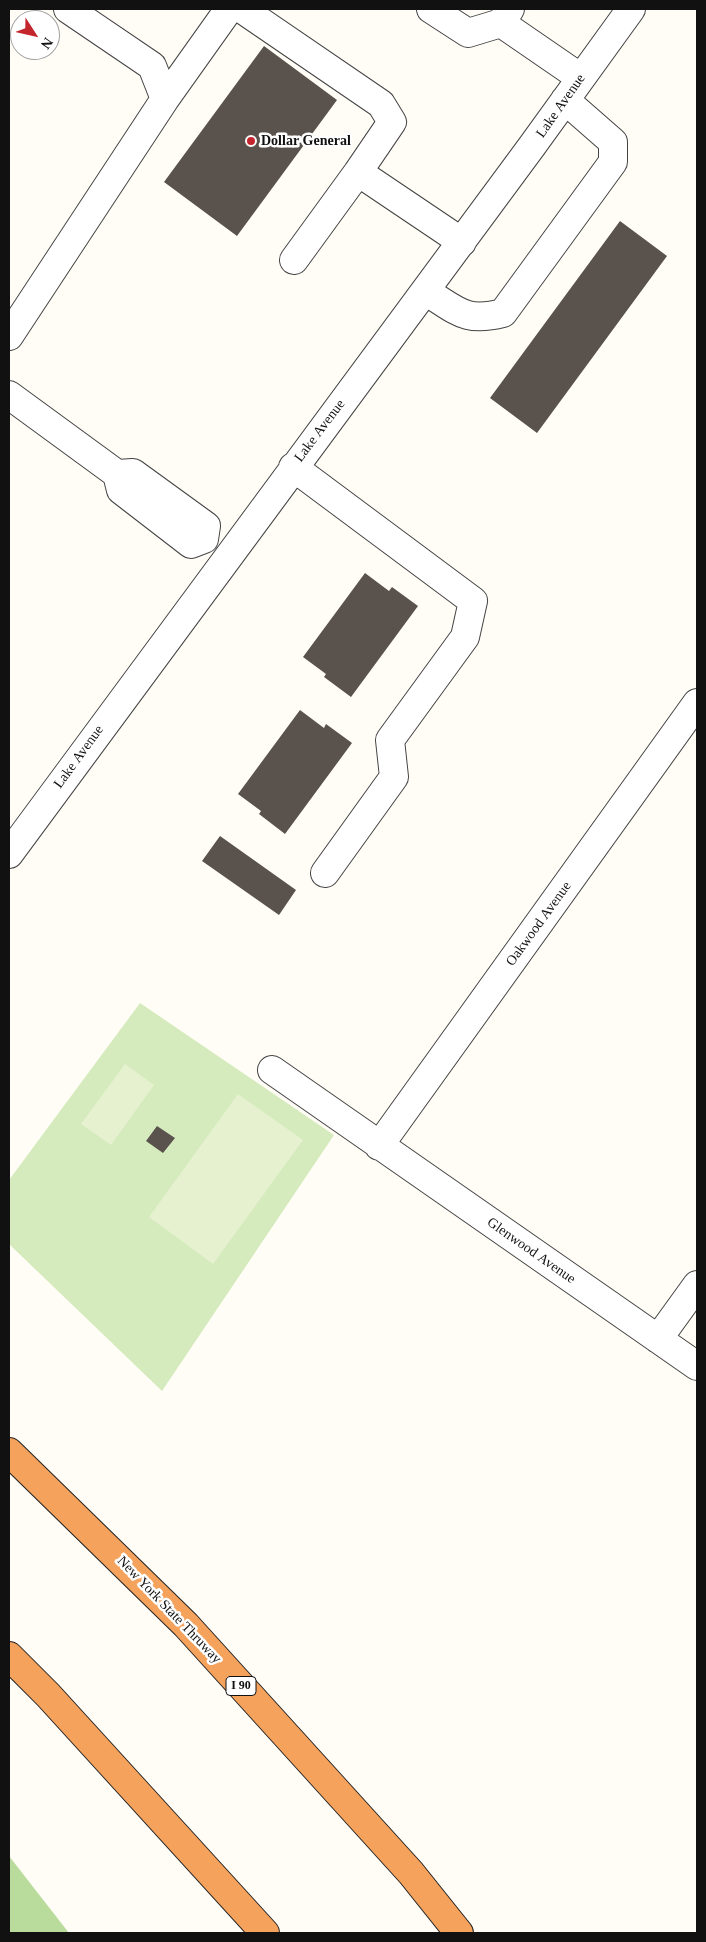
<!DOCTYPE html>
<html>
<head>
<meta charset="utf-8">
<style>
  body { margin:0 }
  #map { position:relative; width:706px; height:1942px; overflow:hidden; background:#fffdf5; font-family:"Times New Roman",serif }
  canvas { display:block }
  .frame { position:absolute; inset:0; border:10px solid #111; pointer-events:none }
  .north { position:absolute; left:10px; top:10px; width:50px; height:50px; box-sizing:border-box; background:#fff; border:1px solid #a0a0a0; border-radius:50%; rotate:125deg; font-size:14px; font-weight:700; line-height:20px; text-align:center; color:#111 }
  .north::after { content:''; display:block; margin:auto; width:18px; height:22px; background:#c4262e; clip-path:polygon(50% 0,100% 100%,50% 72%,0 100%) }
</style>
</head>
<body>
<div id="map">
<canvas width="706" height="1942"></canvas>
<div class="frame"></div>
<div class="north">N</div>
</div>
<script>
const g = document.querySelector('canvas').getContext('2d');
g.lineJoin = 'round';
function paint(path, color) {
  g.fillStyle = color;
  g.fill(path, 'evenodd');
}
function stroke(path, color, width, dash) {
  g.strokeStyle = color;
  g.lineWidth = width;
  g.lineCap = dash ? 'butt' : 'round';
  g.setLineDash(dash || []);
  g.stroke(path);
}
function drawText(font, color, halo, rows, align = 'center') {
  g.font = font + ' "Times New Roman",serif';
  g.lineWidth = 5;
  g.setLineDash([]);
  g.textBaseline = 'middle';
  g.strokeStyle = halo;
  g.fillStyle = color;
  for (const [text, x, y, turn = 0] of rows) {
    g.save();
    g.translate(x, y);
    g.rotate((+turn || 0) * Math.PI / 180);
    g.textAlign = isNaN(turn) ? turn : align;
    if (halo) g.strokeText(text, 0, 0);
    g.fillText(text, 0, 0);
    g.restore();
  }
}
const green = new Path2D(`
  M140,1003L334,1135L162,1391L9,1244V1180Z`);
const forest = new Path2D(`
  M9,1856L69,1933H9Z`);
const pitch = new Path2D(`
  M125,1064L154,1085L111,1145L81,1124Z
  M238,1094L303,1140L213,1264L149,1217Z`);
const building = new Path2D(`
  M264,46L337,100L237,236L164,182Z
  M620,221L667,256L537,433L490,398Z
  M365,573L389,591L392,587L418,606L351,697L324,677L326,674L303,657Z
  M300,710L324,728L326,724L352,743L285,834L259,814L261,811L238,794Z
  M220,836L296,890L279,915L202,861Z
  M157,1126L175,1138L163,1153L146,1141Z`);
const minor = new Path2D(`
  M242,9L381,104L392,122L358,172L462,242
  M431,9L468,33L501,23L510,9
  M501,23L581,78
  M165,99L229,9
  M294,260L358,172
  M425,291C457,310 464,323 503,313L613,162V142L565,100
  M9,336L165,99L152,66L68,9
  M9,395L117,474L133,473L206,526L204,539
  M293,467L473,601L465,637L390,740L394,777L325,873
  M117,474L121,490L191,544L204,539
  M9,854L532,146L631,9
  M272,1070L697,1366
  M379,1146L697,703
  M658,1339L697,1285`);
const highway = new Path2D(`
  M9,1452L186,1625L411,1873L459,1933
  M9,1656L48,1695L265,1933`);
const markers = [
  [251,141,5,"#c4262e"]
];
const shields = [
  [241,1686,30]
];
const shieldNames = [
  ["I 90",241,1686]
];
const streetNames = [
  ["Lake Avenue",561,106,-55],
  ["Lake Avenue",320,431,-53],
  ["Lake Avenue",79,757,-54],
  ["Oakwood Avenue",539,924,-54],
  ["Glenwood Avenue",531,1251,35],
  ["New York State Thruway",169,1610,46]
];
const poiNames = [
  ["Dollar General",261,141]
];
paint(green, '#d5ebbd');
paint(forest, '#b9dc9c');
paint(pitch, '#e6f2cf');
paint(building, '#5a524d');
stroke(minor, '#444', 30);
stroke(highway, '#222', 30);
stroke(minor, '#fff', 28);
stroke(highway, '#f5a25d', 28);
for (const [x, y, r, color] of markers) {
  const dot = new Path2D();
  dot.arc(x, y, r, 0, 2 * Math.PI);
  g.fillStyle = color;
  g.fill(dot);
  stroke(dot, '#fff', 2);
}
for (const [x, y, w] of shields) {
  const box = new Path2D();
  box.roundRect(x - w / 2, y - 9.5, w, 19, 4);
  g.fillStyle = '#fff';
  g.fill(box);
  stroke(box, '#111', 1);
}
drawText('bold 12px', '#111', null, shieldNames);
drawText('14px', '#111', '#fff', streetNames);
drawText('bold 14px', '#111', '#fff', poiNames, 'left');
</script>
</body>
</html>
